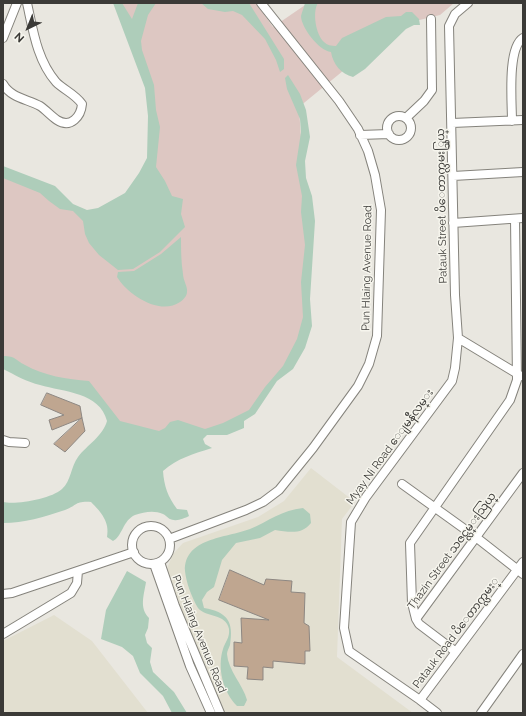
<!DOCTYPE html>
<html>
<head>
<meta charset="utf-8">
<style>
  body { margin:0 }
  #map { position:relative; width:526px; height:716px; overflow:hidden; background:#e9e7e0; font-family:Raleway,sans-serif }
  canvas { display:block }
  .frame { position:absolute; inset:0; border:4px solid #3b3a37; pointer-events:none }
  .north { position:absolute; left:8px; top:8px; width:40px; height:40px; -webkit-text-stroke:3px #f6f5ed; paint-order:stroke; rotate:223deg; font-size:11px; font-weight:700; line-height:16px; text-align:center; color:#3b3a37 }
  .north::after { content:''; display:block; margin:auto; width:14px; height:18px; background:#3b3a37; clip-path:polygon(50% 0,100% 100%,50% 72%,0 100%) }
</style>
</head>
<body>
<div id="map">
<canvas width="526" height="716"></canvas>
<div class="frame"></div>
<div class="north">N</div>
</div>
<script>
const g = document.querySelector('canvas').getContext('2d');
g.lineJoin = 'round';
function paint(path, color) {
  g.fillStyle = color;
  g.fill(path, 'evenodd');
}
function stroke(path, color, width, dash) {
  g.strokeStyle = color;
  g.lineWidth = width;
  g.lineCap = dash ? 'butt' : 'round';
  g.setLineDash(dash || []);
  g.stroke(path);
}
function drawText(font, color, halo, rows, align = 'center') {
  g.font = font + ' Raleway,"Noto Sans Myanmar",sans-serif';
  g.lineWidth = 3;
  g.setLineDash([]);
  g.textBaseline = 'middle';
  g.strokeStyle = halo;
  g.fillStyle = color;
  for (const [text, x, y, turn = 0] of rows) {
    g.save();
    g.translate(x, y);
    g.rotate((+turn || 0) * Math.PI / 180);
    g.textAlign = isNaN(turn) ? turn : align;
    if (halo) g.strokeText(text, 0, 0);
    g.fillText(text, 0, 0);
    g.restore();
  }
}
const built = new Path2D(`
  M311,468L355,502L342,519L337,657L413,713H224L185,622L166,571L173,554L183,543L258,517L284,501Z
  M54,615L92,641L148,713H3V641Z`);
const green = new Path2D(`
  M116,3H256L273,27L308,3H454L440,15L399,25L299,107L303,171L308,222L306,323L292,361L253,410L156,457L87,390L3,362V172L99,222L149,172V86Z`);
const water = new Path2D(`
  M113,3H122L132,19L138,3H156L148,15L141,41L142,50L154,85L156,110L160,127L156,167L165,181L172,196L183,199L181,214L185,227L160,252L133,269L118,270L99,255L89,243L85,234L83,221L73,211L60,209L49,201L40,193L3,178V166L55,186L73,204L87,210L98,208L125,193L139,173L147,158L148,116L145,88Z
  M201,3H249L284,59V69L280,72L276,60L265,39L242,15L233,11L225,12L208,9Z
  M305,3H318C312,12 316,35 324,42C327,45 331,46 336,46L342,38L386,17L401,16L406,12H412L419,19L420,25H414L406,29L365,69L353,77C341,74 333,64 331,52C319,51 301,27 301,16C302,12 304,7 305,3Z
  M288,75L300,94L306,110L310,137L305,161L306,178L312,196L315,221L310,299L312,326L305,348L293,369L277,381L255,414L244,421V428L227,435H207L203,439L205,444L212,448C193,454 178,458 163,471C164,486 168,497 177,509L187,510L189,516C185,518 178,521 174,520C169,520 167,516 163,514C154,510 144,512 135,515C123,520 122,537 113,541L107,537C110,522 101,512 91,502C74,501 77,506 65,510C44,517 24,523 3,523V502C16,505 51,499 62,489C71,481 71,466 78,457C87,445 103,436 107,421C100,392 63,392 40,385C27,382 15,375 3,369V356C16,356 15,360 25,365C44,376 67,379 89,381L120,421L159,431L165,428L170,422L178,420L205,429L223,423L249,410L265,387L283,366L297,339L303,317L301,282L305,245L301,212L302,196L296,165L301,132L300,119L287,89L285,78Z
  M181,237C181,249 181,262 183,274C183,280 188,287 187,292C187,296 183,300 180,302C160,316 128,295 117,277L118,272L134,271L161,254Z
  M303,508L310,514L311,523C302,535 289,532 275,530L260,538L236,543L222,560L214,587L207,592L202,600L204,608C227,612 234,621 230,645C229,648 227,651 227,654C228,670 243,685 247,700L244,706H237C223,692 217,668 223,649C225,642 230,638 229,629C226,613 206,618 198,608C192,598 186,582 185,571C184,538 226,538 250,529C269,521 282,510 303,508Z
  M127,571L146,582C144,595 139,608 149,618L148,628L145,635L147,643L152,648L150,662L153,672L174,692L187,713H172L163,696L140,673L133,656L122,647L101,639L106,610Z`);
const building = new Path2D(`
  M47,393L80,406L82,418L52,430L49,420L64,415L41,405Z
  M82,418L85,431L65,452L54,444Z
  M230,570L264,585L266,579L292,581L291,592L305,593L304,623L309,626L310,651H305V664L273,661V668L263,667V680L247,679L248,667L234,666V642L242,643L241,618L269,620L219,600Z`);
const minor = new Path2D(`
  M468,3L455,14L449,26L455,295L458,338L521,376
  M3,38L17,3
  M3,84C11,98 27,99 40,106C46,110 51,116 57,120C71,129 81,116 82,104C75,94 64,90 56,82C37,60 33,30 27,3
  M387 128a12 12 0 1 1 24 0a12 12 0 1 1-24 0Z
  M406,118L424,101L432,90L431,19
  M512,121C512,103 507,48 523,38
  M452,123L523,120
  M360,135L389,134
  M453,176L523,172
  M453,223L523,218
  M3,440L9,442L25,443
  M402,484L477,538L523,574
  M132 545a19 19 0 1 1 38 0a19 19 0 1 1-38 0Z
  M169,539L246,510L263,502L279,490L313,448L358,386L369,364L377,336L381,210L375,175L368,151L358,129L339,101L261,3
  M160,562L175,606L220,713
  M154,564L190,666L211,713
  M3,594L12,593L134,552
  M416,619L412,603L410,543L510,400L517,380L515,219
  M3,634L71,593L77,583L78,571
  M456,652L419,624L416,619L523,473
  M420,700L349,651L344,628L351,522L366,497L452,381L455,368L458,338
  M437,713L420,700L523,562
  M481,713L523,654`);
const streetNames = [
  ["Patauk Street ပိေတာက္လမး္သြယ္",442,206,-91],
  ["Pun Hlaing Avenue Road",367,268,-89],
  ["Myay Ni Road ေျမနီလမ္း",390,447,-54],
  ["Thazin Street သဇင္လမ္းသြယ္",452,551,-54],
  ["Patauk Road ပိေတာက္လမး္",456,633,-53],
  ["Pun Hlaing Avenue Road",199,634,68]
];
paint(built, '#e2dfd0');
paint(green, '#ddc7c2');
paint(water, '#aecdba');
paint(building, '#bfa690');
stroke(building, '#8d8782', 1);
stroke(minor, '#85837c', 10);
stroke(minor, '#fff', 8);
drawText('11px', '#3b3a37', '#f6f5ed', streetNames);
</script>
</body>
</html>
